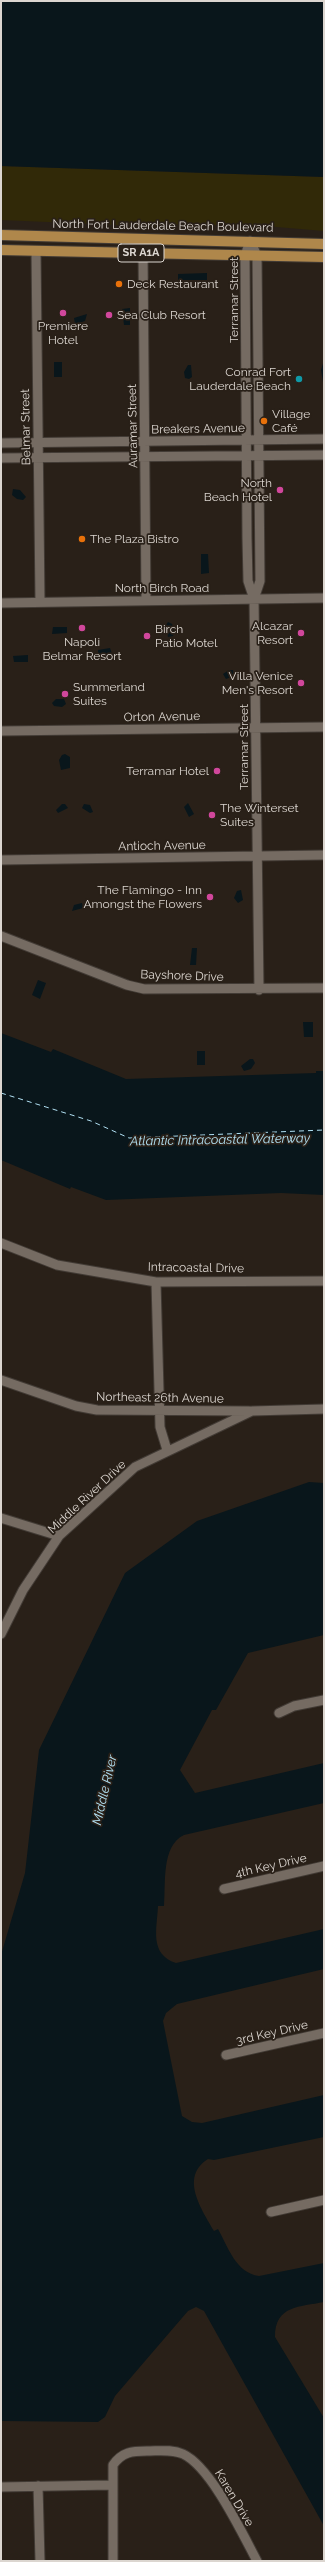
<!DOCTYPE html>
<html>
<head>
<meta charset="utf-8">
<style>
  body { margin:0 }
  #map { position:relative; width:325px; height:2562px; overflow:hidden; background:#292018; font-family:Raleway,sans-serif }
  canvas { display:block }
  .frame { position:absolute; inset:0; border:2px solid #dcd6d0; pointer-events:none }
</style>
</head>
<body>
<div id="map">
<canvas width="325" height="2562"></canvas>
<div class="frame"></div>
</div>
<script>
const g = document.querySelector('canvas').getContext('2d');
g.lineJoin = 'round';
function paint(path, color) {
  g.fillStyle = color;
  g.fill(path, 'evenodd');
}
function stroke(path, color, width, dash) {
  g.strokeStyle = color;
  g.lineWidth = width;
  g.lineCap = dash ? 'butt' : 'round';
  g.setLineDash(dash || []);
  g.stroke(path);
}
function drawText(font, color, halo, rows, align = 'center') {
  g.font = font + ' Raleway,sans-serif';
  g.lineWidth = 3.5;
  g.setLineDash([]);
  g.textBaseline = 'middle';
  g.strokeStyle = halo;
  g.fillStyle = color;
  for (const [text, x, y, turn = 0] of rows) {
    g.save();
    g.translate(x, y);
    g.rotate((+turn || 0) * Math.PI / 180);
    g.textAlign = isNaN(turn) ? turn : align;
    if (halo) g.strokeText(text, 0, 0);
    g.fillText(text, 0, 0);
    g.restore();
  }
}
const sand = new Path2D(`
  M1,166L324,177V231L253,225L239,227L221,223L208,228C194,220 179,224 164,227L1,220Z`);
const water = new Path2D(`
  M1,1H324V177L1,166Z
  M207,273V280H178V274Z
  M130,308V325H124L122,309Z
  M87,314L85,321L75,324L74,318Z
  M324,360V388L321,370Z
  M54,362H62V377H54Z
  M188,365H191L192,377L189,379L185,378L184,372Z
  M13,489L20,490L26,497L23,500L17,499L12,495Z
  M201,554H208L209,573L201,574Z
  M168,622L172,624L175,631L173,636L168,637L166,625Z
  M53,627H67V633L52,634Z
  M110,648L112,654L98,657V650Z
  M28,655V662H14L13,656Z
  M229,670H233L234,676L226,679L223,674Z
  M56,699H64L66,704L62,707L54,706L52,703Z
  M65,754L70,757V768L61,770L59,760L62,755Z
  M188,803L194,814L189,817L184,807Z
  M62,804H65L68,808L58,813L56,810Z
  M84,804L90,805L93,812L90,813L82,808Z
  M241,890L243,900L238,903L234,898L237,891Z
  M82,903L83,908L72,911L74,905Z
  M192,948H197L196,965H190Z
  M38,980L46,983L40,999L32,995Z
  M303,1022H313V1037H304Z
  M1,1033L51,1052L53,1049L126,1079L316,1073V1071H324V1195L281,1193L106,1200L71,1187L70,1189L1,1160Z
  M197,1051H205V1065H197Z
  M250,1059H253L255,1063L251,1069L244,1071L241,1066Z
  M309,1482L324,1483V1635L248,1653L216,1710H212L180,1770L195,1793L324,1763V1803L184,1835C161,1846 166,1883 164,1906H158C157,1929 149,1954 176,1963L324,1929V1969L177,2004L166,2013L163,2021L182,2116L192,2122L202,2123L324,2095V2137L214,2160L208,2159C179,2177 202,2210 214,2231L218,2229C228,2247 236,2273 259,2276L324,2263V2302C300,2307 275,2305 275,2337L324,2418V2526L204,2311L196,2307L188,2311L115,2396L105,2417L98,2422L1,2421V1955L25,1873L39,1750L125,1573L197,1521Z`);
const ferry = new Path2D(`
  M1,1093L91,1121L129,1138L324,1130`);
const street = new Path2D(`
  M250,241L245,256L247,538L248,581L254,599L259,990
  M254,249L257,256L260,581L254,599
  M36,251L40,602
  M143,253L146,599
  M1,443L324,439
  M1,458L324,455
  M1,603L324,598
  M1,731L324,727
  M1,860L324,855
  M1,936L127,985L144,989L324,988
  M1,1243L57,1265L156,1282L324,1281
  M156,1282L160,1427L167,1450
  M1,1380L76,1406L97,1410L249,1411
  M1,1518L59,1536
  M1,1634L23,1590L59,1536L135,1467L252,1411L324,1409
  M279,1713L294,1706L324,1700
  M224,1889L324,1866
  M226,2055L324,2033
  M271,2212L324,2200
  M38,2486L40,2561
  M1,2487L111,2485
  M113,2561V2465C122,2452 132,2451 147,2451C159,2451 172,2449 183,2454C211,2467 242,2533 257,2561`);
const primary = new Path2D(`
  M1,235L324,244
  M1,250L324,257`);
const markers = [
  [119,284,4,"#e8710a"],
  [63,313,4,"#d1479c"],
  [109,315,4,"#d1479c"],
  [299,379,4,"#0f9aa8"],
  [264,421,4,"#e8710a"],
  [280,490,4,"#d1479c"],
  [82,539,4,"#e8710a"],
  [82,628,4,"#d1479c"],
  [301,633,4,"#d1479c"],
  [147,636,4,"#d1479c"],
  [301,683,4,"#d1479c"],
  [65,694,4,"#d1479c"],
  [217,771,4,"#d1479c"],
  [212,815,4,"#d1479c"],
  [210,897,4,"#d1479c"]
];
const shields = [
  [141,253,46]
];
const shieldNames = [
  ["SR A1A",141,253]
];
const streetNames = [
  ["North Fort Lauderdale Beach Boulevard",163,226,1],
  ["Terramar Street",234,300,-90],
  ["Auramar Street",133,426,-91],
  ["Belmar Street",26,427,-91],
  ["Breakers Avenue",198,429,-1],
  ["North Birch Road",162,588],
  ["Orton Avenue",162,717,-1],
  ["Terramar Street",244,747,-90],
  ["Antioch Avenue",162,846,-1],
  ["Bayshore Drive",182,976,2],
  ["Intracoastal Drive",196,1268,1],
  ["Northeast 26th Avenue",160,1398,1],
  ["Middle River Drive",87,1497,-43],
  ["4th Key Drive",271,1866,-13],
  ["3rd Key Drive",272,2033,-13],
  ["Karen Drive",234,2498,59]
];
const poiNames = [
  ["Deck Restaurant",127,284],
  ["Sea Club Resort",117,315],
  ["Premiere",63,326,"center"],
  ["Hotel",63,340,"center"],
  ["Conrad Fort",291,372,"right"],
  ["Lauderdale Beach",291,386,"right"],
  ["Village",272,414],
  ["Café",272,428],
  ["North",272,483,"right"],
  ["Beach Hotel",272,497,"right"],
  ["The Plaza Bistro",90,539],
  ["Alcazar",293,626,"right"],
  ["Resort",293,640,"right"],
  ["Birch",155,629],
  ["Patio Motel",155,643],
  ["Napoli",82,642,"center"],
  ["Belmar Resort",82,656,"center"],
  ["Villa Venice",293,676,"right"],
  ["Men's Resort",293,690,"right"],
  ["Summerland",73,687],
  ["Suites",73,701],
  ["Terramar Hotel",209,771,"right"],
  ["The Winterset",220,808],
  ["Suites",220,822],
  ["The Flamingo - Inn",202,890,"right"],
  ["Amongst the Flowers",202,904,"right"]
];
const waterNames = [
  ["Atlantic Intracoastal Waterway",220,1140,-1],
  ["Middle River",105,1790,-77]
];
paint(sand, '#312908');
paint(water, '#09161b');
stroke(ferry, '#b1e0f3', 1, [5, 4]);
stroke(street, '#423b35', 11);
stroke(primary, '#423b35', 12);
stroke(street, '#756b62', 9);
stroke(primary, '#af874b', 10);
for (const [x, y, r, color] of markers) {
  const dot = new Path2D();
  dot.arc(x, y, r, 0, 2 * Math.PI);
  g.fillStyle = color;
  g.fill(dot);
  stroke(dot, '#292018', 1.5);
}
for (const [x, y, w] of shields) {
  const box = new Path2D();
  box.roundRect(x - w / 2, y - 9, w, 18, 3);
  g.fillStyle = '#292018';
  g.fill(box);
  stroke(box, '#dcd6d0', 1);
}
drawText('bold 11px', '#dcd6d0', null, shieldNames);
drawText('12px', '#dcd6d0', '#292018', streetNames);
drawText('12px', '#dcd6d0', '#292018', poiNames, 'left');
drawText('italic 13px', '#b1e0f3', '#292018', waterNames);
</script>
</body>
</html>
